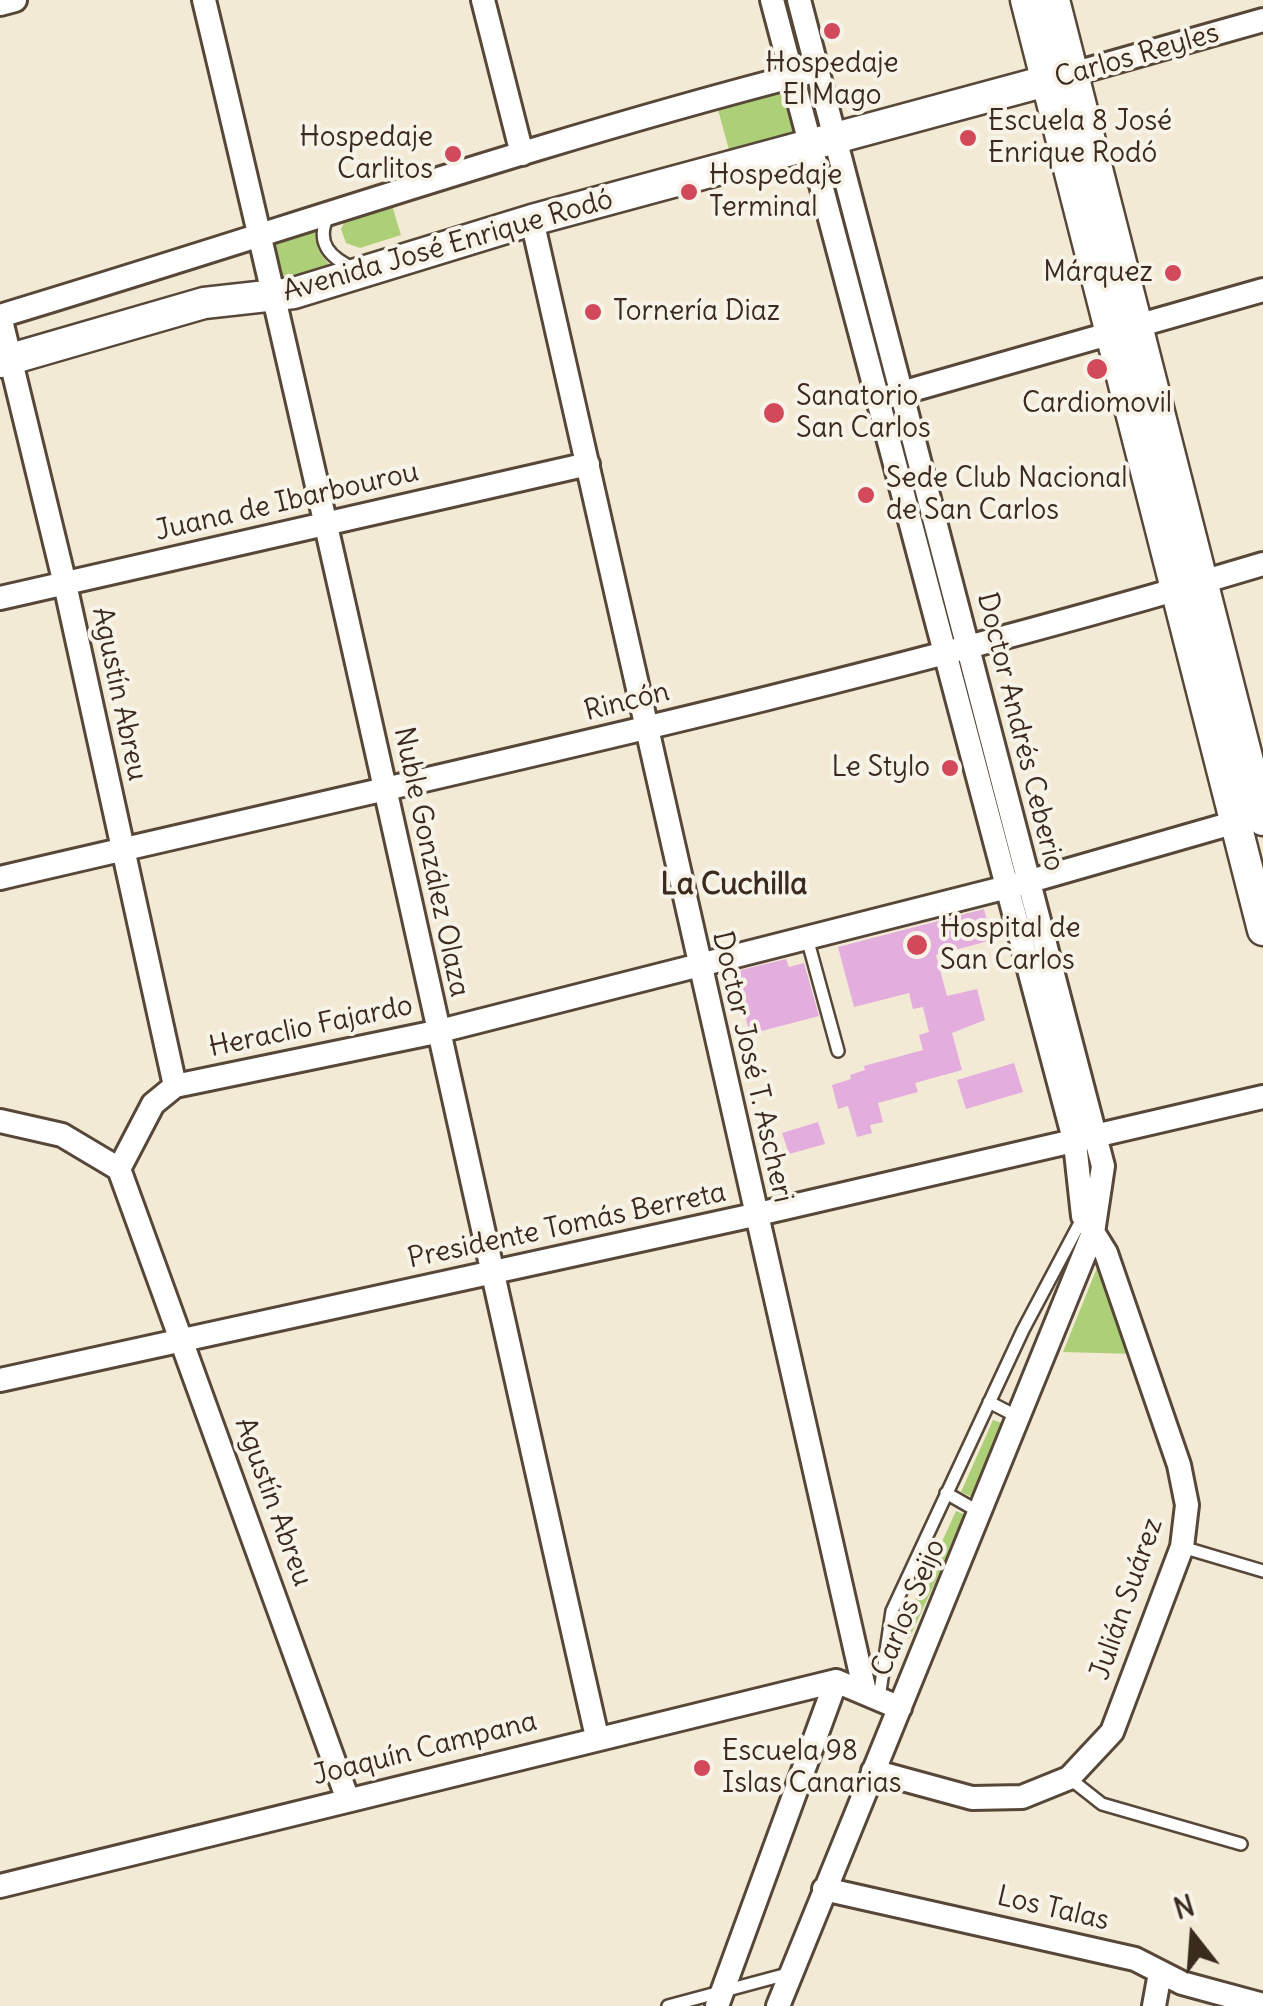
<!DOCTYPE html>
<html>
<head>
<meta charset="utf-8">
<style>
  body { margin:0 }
  #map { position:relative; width:1263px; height:2006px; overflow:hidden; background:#f2ead4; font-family:Delius,sans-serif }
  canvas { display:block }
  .north { position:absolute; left:1143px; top:1886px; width:100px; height:100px; -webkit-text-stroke:8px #f7f3e8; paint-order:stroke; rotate:343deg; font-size:28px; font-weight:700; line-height:40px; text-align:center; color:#3b2a1e }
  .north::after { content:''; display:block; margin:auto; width:35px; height:45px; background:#3b2a1e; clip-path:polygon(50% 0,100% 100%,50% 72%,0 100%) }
</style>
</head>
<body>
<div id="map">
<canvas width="1263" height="2006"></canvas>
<div class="north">N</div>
</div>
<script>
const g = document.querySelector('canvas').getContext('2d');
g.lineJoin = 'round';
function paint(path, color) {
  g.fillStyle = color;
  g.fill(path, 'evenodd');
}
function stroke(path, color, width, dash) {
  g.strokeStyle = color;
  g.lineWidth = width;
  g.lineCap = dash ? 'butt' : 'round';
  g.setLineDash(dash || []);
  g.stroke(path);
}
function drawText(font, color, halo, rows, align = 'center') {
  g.font = font + ' Delius,sans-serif';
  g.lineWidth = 8;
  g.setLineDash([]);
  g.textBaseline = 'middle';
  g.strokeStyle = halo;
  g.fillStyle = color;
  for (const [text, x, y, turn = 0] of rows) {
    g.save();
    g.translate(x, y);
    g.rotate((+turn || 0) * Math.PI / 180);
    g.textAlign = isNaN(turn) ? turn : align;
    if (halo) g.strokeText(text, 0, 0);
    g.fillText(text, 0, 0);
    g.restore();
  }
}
const green = new Path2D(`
  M785,86L796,129L794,135L731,157L717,106Z
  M391,202L401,235L360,248L346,243L341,229L347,217Z
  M316,224C311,244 323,260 338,272L284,284L273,247L284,236Z
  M1099,1263L1135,1354L1063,1352Z
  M993,1420L1002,1423L972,1497L961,1492Z
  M956,1511L966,1515L909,1639L900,1633Z`);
const building = new Path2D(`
  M984,909L992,940L936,955L947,996L977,989L985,1020L952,1033L962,1070L915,1083L918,1092L878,1103L883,1122L870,1125L872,1133L857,1137L848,1106L838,1109L832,1085L851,1079L850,1075L865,1070L864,1066L923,1050L919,1035L929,1032L923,1007L913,1009L909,993L854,1007L838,947Z
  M786,959L789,967L804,963L819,1016L750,1034L733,972L728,973Z
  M1014,1063L1023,1092L966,1109L957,1080Z
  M818,1122L825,1144L789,1154L782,1133Z`);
const lane = new Path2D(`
  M328,216C315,243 330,258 355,269
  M807,938L838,1051
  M989,1402L1020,1418
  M946,1493L981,1513
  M1182,1547L1263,1571
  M879,1698L892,1611L1023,1330L1083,1217
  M1069,1778L1102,1804L1241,1844
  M668,2006L791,1973`);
const street = new Path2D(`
  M204,0C342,577 465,1158 597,1737
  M483,0L522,154
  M772,0L1075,1143L1083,1216L1106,1253L1179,1465L1187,1505L1182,1547L1112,1732L1069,1778L1022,1797L972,1798L873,1771
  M0,4L15,0
  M1072,74L1263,20
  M532,220L865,1692
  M887,397L1263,290
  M0,598L588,464
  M0,878C423,779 847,689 1263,564
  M175,1086L65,584L0,316C269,235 534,143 806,73
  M0,1121L62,1135L119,1169
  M119,1169L153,1104L175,1086L436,1032L1027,882L1250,818
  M119,1169L348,1800
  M0,1380L754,1215L1263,1097
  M0,1886L836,1681L900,1708
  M824,1889L1135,1959L1182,1983L1263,2005
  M717,2006L836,1681
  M778,2006L1093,1233L1103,1166L799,0
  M1154,2006L1160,1973`);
const secondary = new Path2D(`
  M1026,0L1263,930
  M1054,0L1263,820
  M0,362L204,303L294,293L532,220L1072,74`);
const markers = [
  [832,31,10,"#d1495b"],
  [968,138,10,"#d1495b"],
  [453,154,10,"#d1495b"],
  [689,192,10,"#d1495b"],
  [1173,273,10,"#d1495b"],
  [593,312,10,"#d1495b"],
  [1097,369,12,"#d1495b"],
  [774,413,12,"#d1495b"],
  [866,495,10,"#d1495b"],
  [950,768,10,"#d1495b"],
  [917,945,12,"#d1495b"],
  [702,1768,10,"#d1495b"]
];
const streetNames = [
  ["Carlos Reyles",1137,56,-16],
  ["Avenida José Enrique Rodó",448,246,-16],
  ["Juana de Ibarbourou",287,502,-13],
  ["Agustín Abreu",119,694,78],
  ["Rincón",627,702,-14],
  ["Doctor Andrés Ceberio",1020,732,76],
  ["Nuble González Olaza",431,862,78],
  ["Heraclio Fajardo",311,1027,-12],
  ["Doctor José T. Ascheri",752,1067,77],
  ["Presidente Tomás Berreta",567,1226,-12],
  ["Agustín Abreu",273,1502,70],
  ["Julián Suárez",1127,1599,-71],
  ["Carlos Seijo",909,1608,-67],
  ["Joaquín Campana",425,1749,-14],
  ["Los Talas",1053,1909,13]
];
const poiNames = [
  ["Hospedaje",832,64,"center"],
  ["El Mago",832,96,"center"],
  ["Escuela 8 José",988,122],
  ["Enrique Rodó",988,154],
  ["Hospedaje",433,138,"right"],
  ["Carlitos",433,170,"right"],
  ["Hospedaje",709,176],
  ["Terminal",709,208],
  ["Márquez",1153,273,"right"],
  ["Tornería Diaz",613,312],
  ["Sanatorio",796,397],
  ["San Carlos",796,429],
  ["Cardiomovil",1097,404,"center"],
  ["Sede Club Nacional",886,479],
  ["de San Carlos",886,511],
  ["Le Stylo",930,768,"right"],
  ["Hospital de",940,929],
  ["San Carlos",940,961],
  ["Escuela 98",722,1752],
  ["Islas Canarias",722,1784]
];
const neighbourhoodNames = [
  ["La Cuchilla",734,885]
];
paint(green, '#adcf77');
paint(building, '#e3adde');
stroke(lane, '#564739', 16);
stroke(street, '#564739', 28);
stroke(secondary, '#564739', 35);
stroke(lane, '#fff', 11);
stroke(street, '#fff', 22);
stroke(secondary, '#fff', 30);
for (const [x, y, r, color] of markers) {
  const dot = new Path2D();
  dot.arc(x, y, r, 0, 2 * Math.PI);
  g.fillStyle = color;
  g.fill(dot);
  stroke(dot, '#f7f3e8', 4);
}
drawText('28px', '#3b2a1e', '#f7f3e8', streetNames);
drawText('28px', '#3b2a1e', '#f7f3e8', poiNames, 'left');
drawText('bold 30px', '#3b2a1e', '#f7f3e8', neighbourhoodNames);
</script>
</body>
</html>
